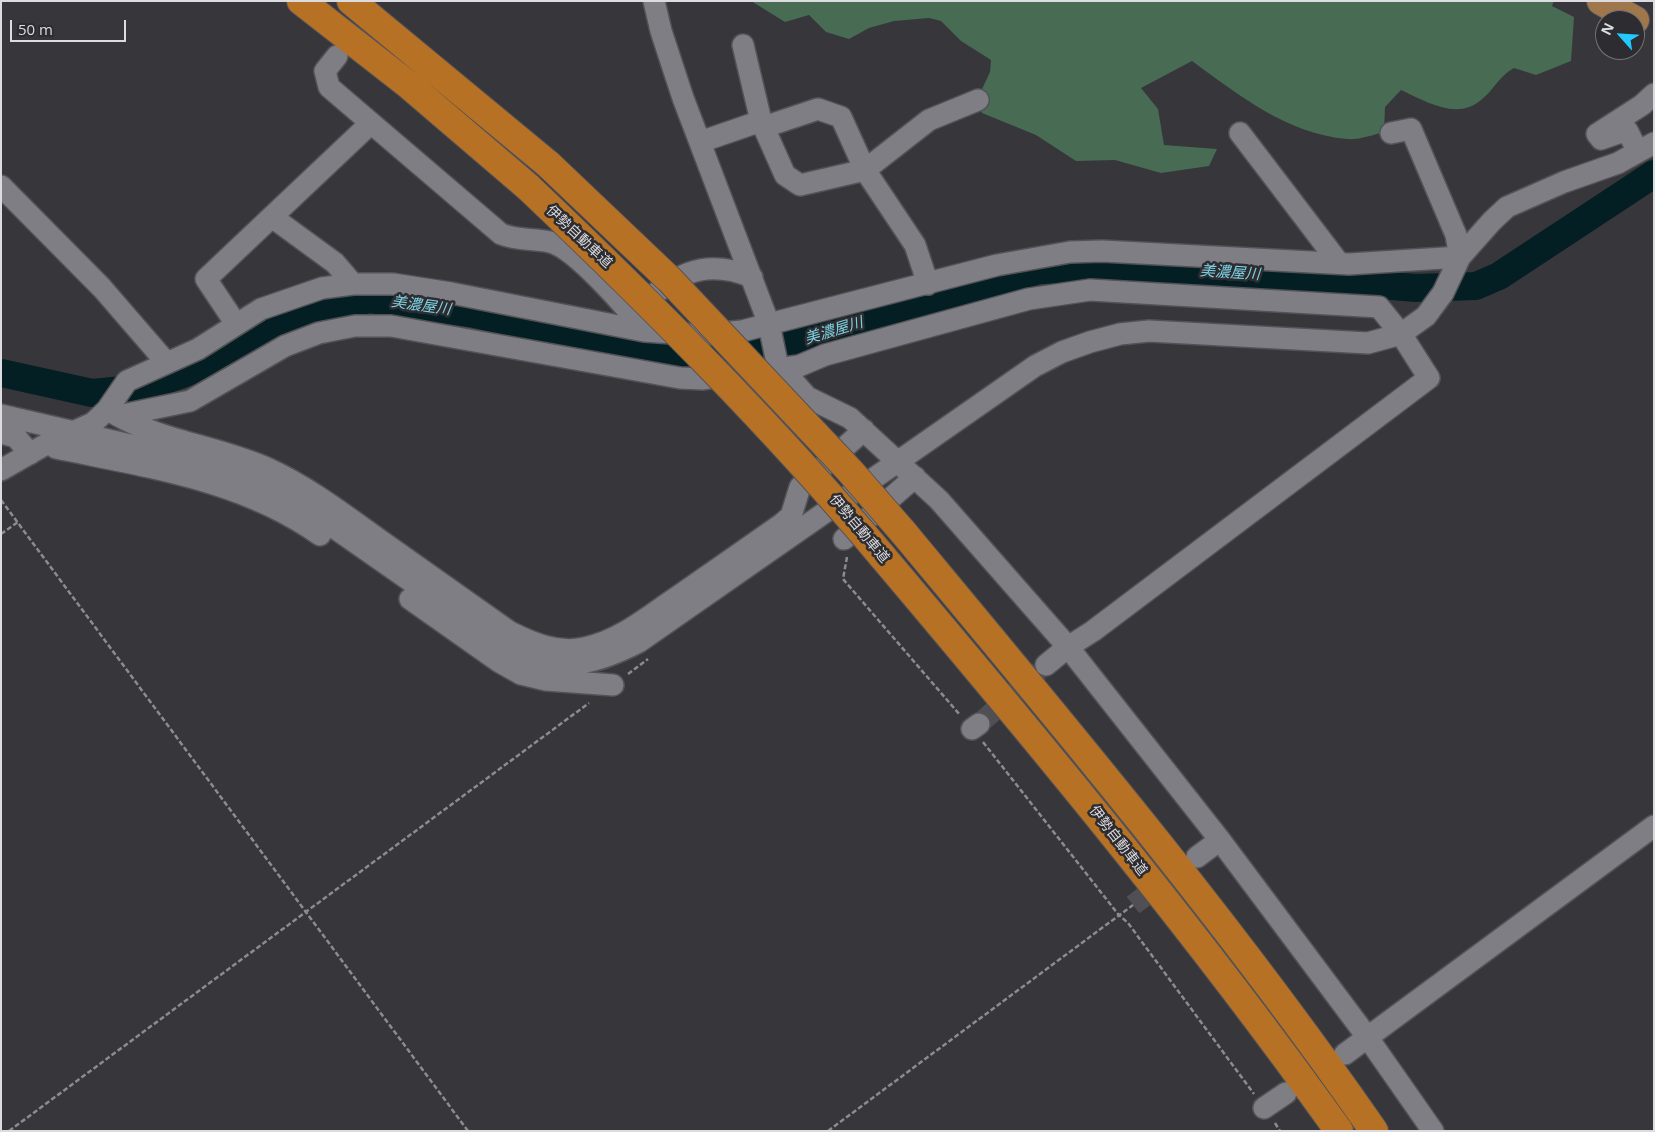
<!DOCTYPE html>
<html>
<head>
<meta charset="utf-8">
<style>
  body { margin:0 }
  #map { position:relative; width:1655px; height:1132px; overflow:hidden; background:#37363b; font-family:"Open Sans",sans-serif }
  canvas { display:block }
  .frame { position:absolute; inset:0; border:2px solid #dcdbdf; pointer-events:none }
  .north { position:absolute; left:1595px; top:10px; width:50px; height:50px; box-sizing:border-box; background:#2d2c31; border:1px solid #737277; border-radius:50%; rotate:296deg; font-size:14px; font-weight:700; line-height:20px; text-align:center; color:#dcdbdf }
  .north::after { content:''; display:block; margin:auto; width:18px; height:22px; background:#23c9fe; clip-path:polygon(50% 0,100% 100%,50% 72%,0 100%) }
  .scale { position:absolute; left:10px; top:20px; width:116px; height:22px; box-sizing:border-box; border:2px solid #dcdbdf; border-top:0; padding-left:6px; font-size:15px; line-height:18px; white-space:nowrap; color:#dcdbdf; -webkit-text-stroke:4px #2d2c31; paint-order:stroke }
</style>
</head>
<body>
<div id="map">
<canvas width="1655" height="1132"></canvas>
<div class="frame"></div>
<div class="north">N</div>
<div class="scale">50 m</div>
</div>
<script>
const g = document.querySelector('canvas').getContext('2d');
g.lineJoin = 'round';
function paint(path, color) {
  g.fillStyle = color;
  g.fill(path, 'evenodd');
}
function stroke(path, color, width, dash) {
  g.strokeStyle = color;
  g.lineWidth = width;
  g.lineCap = dash ? 'butt' : 'round';
  g.setLineDash(dash || []);
  g.stroke(path);
}
function drawText(font, color, halo, rows, align = 'center') {
  g.font = font + ' "Open Sans","Noto Sans JP",sans-serif';
  g.lineWidth = 5;
  g.setLineDash([]);
  g.textBaseline = 'middle';
  g.strokeStyle = halo;
  g.fillStyle = color;
  for (const [text, x, y, turn = 0] of rows) {
    g.save();
    g.translate(x, y);
    g.rotate((+turn || 0) * Math.PI / 180);
    g.textAlign = isNaN(turn) ? turn : align;
    if (halo) g.strokeText(text, 0, 0);
    g.fillText(text, 0, 0);
    g.restore();
  }
}
const forest = new Path2D(`
  M751,1H1554L1552,6L1574,17L1571,61L1536,75L1514,68C1499,76 1494,90 1481,100C1457,121 1425,101 1401,90L1385,107L1384,132C1373,135 1359,140 1347,139C1287,134 1239,95 1192,61L1141,88L1158,109L1164,145L1217,149L1209,166L1161,173L1115,160L1076,161L1036,135L982,113L976,102L990,72L991,60L961,41L941,21L929,18L894,21L869,28L849,39L826,32L809,15L785,22Z`);
const river = new Path2D(`
  M1,373L92,393L143,388L216,362L304,313L369,299L475,314L667,356L791,343L1039,270L1095,268L1211,271L1416,288L1476,286L1499,276L1654,174`);
const minorTunnel = new Path2D(`
  M341,50L380,1
  M979,724L1039,671
  M1133,905L1191,861`);
const path = new Path2D(`
  M1,500L468,1131
  M1,534L18,522
  M847,557L843,579L960,715
  M628,674L648,659
  M983,742L1118,914L1128,923L1254,1094
  M1275,1123L1280,1131
  M9,1131L589,703
  M828,1131L1133,905`);
const minor = new Path2D(`
  M654,1L661,31L683,98L769,324L777,363L807,397L850,418L939,500L1068,647L1220,840L1368,1038L1433,1131
  M743,45L761,121L785,175L800,185L865,170L929,120L978,100
  M337,56L325,71L329,87L501,234C519,241 533,238 550,242C575,248 628,309 644,331
  M764,127L818,109L841,117L865,170L915,245L928,284
  M1240,133L1339,263
  M1391,133L1411,129L1456,235L1460,257
  M700,142L761,121
  M1638,152L1627,130L1601,139L1597,134L1642,105L1654,94
  M1,186L102,288L166,362
  M272,217L335,263L353,284
  M635,311C673,277 700,256 752,277
  M236,324L206,279L371,123
  M113,413C162,442 219,446 269,469C308,487 342,513 377,538C422,570 466,601 510,632C532,643 558,654 584,648C620,641 650,615 680,595C714,571 749,547 783,523L791,516L800,487L864,430
  M1,415L182,457L232,470L257,481L303,506L502,645C555,673 586,669 639,642L1035,366L1062,352L1090,342L1120,334L1149,331L1368,343L1401,334L1426,316L1443,293L1460,257L1492,221L1507,207L1564,182L1618,163L1654,143
  M118,416L190,401L285,346L319,333L355,326H391L680,378L702,379L799,366L825,355L1029,299L1090,290L1379,307L1401,334L1429,378L1093,631L1068,647L1046,665
  M1,433L16,437L30,454
  M50,442L56,448C147,467 243,480 320,535
  M1,470L50,442L93,423L107,410L127,381L198,349L261,309L322,288L353,284H393L451,293L644,331L701,335L742,331L997,265L1070,252L1102,251L1349,264L1460,257
  M844,539L915,477
  M410,599L498,661L521,674L546,680L613,685
  M972,729L979,724
  M1197,857L1220,840
  M1345,1054L1654,826
  M1264,1108L1286,1093`);
const major = new Path2D(`
  M1601,1L1635,20`);
const highway = new Path2D(`
  M301,1L410,86L528,187
  M351,1L548,164
  M903,532C1065,727 1229,922 1374,1131
  M882,556C1040,743 1197,932 1339,1131`);
const highwayBridge = new Path2D(`
  M548,164L670,280L850,471L903,532
  M528,187C652,305 772,425 882,556`);
const streetNames = [
  ["伊勢自動車道",579,237,43],
  ["伊勢自動車道",859,529,50],
  ["伊勢自動車道",1118,841,52]
];
const waterNames = [
  ["美濃屋川",1230,273,4],
  ["美濃屋川",421,306,8],
  ["美濃屋川",834,331,-17]
];
paint(forest, '#476b53');
stroke(river, '#041f24', 28);
stroke(minorTunnel, '#504f54', 21, [21, 11]);
stroke(minor, '#535257', 24);
stroke(major, '#535257', 30);
stroke(highway, '#535257', 30);
stroke(path, '#8c8b8f', 2.5, [5, 2.5]);
stroke(minor, '#7f7e84', 21);
stroke(major, '#a0764b', 28);
stroke(highway, '#b67125', 28);
stroke(highwayBridge, '#535257', 30, []);
stroke(highwayBridge, '#b67125', 28);
drawText('14px', '#dcdbdf', '#2d2c31', streetNames);
drawText('italic 15px', '#7dd3e3', '#2d2c31', waterNames);
</script>
</body>
</html>
